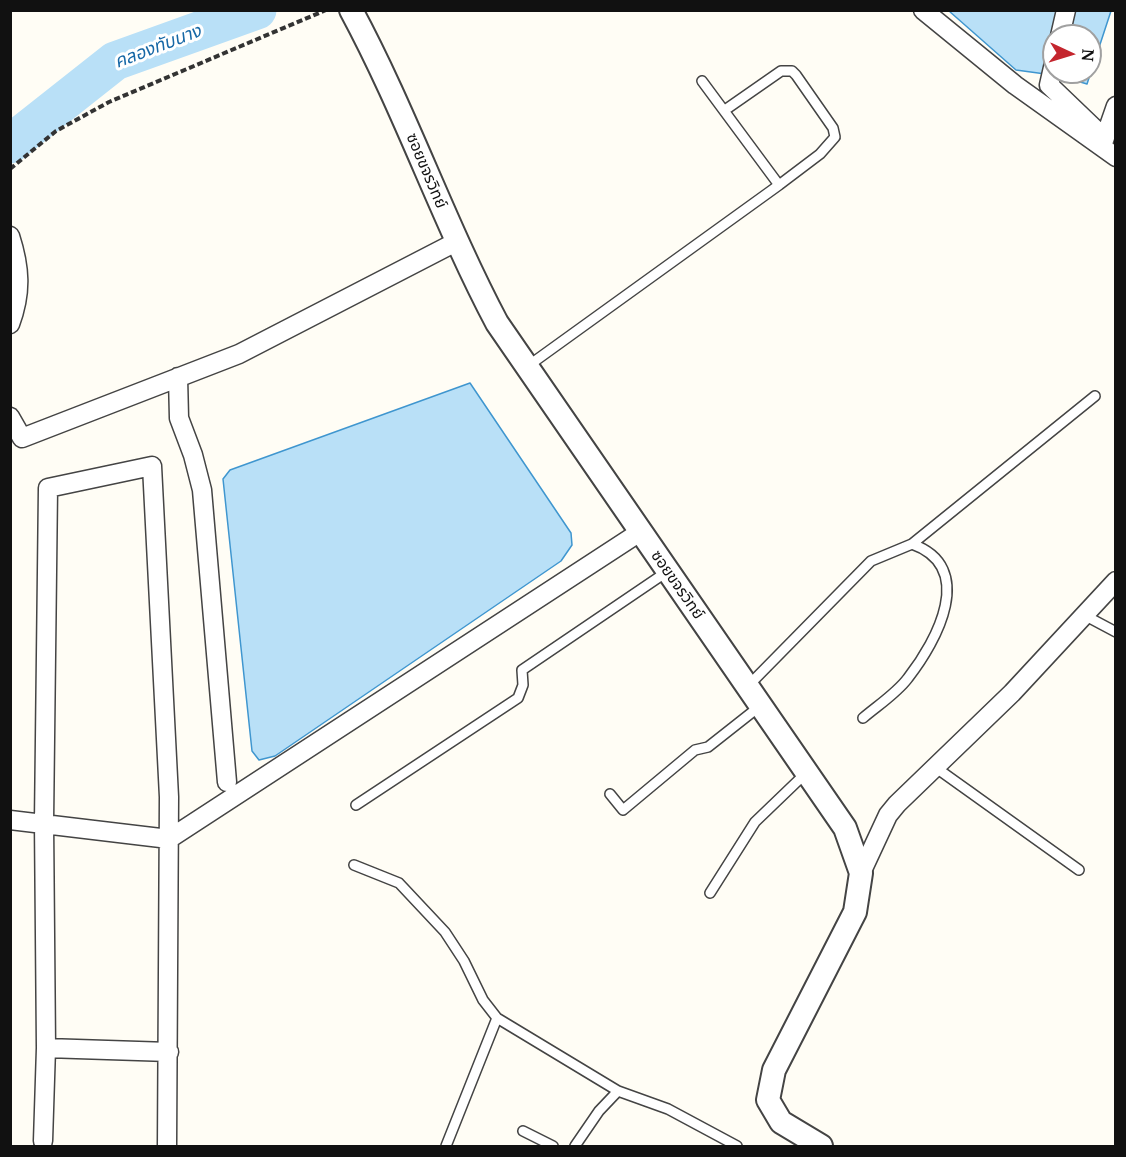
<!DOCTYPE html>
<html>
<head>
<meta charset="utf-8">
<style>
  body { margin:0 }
  #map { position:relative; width:1126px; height:1157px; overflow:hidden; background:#fffdf5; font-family:"Noto Serif",serif }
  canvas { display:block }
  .frame { position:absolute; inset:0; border:12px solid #111; pointer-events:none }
  .north { position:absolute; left:1042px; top:24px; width:60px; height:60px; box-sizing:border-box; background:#fff; border:2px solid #a0a0a0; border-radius:50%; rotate:94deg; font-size:16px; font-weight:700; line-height:24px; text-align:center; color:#111 }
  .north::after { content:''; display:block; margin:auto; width:21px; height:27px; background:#c4262e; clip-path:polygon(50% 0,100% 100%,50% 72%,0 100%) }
</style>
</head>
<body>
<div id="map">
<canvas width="1126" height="1157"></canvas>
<div class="frame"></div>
<div class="north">N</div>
</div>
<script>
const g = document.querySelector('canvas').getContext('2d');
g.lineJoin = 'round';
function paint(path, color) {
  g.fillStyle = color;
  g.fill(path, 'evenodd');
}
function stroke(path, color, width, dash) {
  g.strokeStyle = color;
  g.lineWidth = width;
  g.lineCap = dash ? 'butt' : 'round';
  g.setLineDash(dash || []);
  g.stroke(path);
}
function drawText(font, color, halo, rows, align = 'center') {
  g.font = font + ' "Noto Serif","Noto Sans Thai",serif';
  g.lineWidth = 6;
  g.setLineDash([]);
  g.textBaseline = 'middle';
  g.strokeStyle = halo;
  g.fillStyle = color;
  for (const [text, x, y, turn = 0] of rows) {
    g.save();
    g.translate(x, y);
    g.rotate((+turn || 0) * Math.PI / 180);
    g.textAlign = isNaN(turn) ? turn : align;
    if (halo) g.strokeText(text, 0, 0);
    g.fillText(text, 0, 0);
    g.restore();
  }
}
const water = new Path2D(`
  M949,11H1111L1087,84L1060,76L1016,70ZM1054,36H1090V72H1054Z
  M470,383L571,533L572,545L561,561L275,756L259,760L252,751L223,479L230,470Z`);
const river = new Path2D(`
  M10,144L115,61L257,10`);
const path = new Path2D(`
  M10,169L56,131L109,102L326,10`);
const service = new Path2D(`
  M725,110L781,71H792L796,75L833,128L835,137L820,154L779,185
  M528,366L779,185L702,81
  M1084,615L1116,632
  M749,685L871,561L912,544L1095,396
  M863,718C877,706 897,693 908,678C937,641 977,567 912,544
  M935,767L1079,870
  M610,794L623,810L695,750L708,747L760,706
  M356,805L518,698L523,685L522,670L668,571
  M354,865L399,883L445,932L464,961L483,1000L497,1018L618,1091
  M710,893L755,822L807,772
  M523,1131L553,1146
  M446,1146L497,1018
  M575,1146L599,1111L618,1091L668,1109L737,1146`);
const minor = new Path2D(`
  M923,10L1015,85L1116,157
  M1060,36L1066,10
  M1054,63L1049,85L1097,131
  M1102,146L1116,106
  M10,236C20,267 22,292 10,324
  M178,377L179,418L193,455L202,490L227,782
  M10,417L22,438L239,354L456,242
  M10,820L169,839L640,532
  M861,873L888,815L897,804L1012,693L1116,581
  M46,1048L169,1052
  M43,1141L46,1048L44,822L48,488L152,466L169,797L167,1146`);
const tertiary = new Path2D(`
  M351,10C406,112 443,221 497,323L845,828L861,873L855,912L774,1070L768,1100L781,1122L821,1146`);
const streetNames = [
  ["ซอยขจรวิทย์",426,171,67],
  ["ซอยขจรวิทย์",677,585,55]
];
const waterNames = [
  ["คลองทับนาง",158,47,-21]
];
paint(water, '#b9e0f7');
stroke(water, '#3f96cf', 1.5);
stroke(river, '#b9e0f7', 39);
stroke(service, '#444', 12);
stroke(minor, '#444', 21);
stroke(tertiary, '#444', 26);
stroke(path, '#333', 4, [6, 3]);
stroke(service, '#fff', 9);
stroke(minor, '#fff', 18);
stroke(tertiary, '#fff', 22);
drawText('16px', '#111', '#fff', streetNames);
drawText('italic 18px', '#1768a6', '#fff', waterNames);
</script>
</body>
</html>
